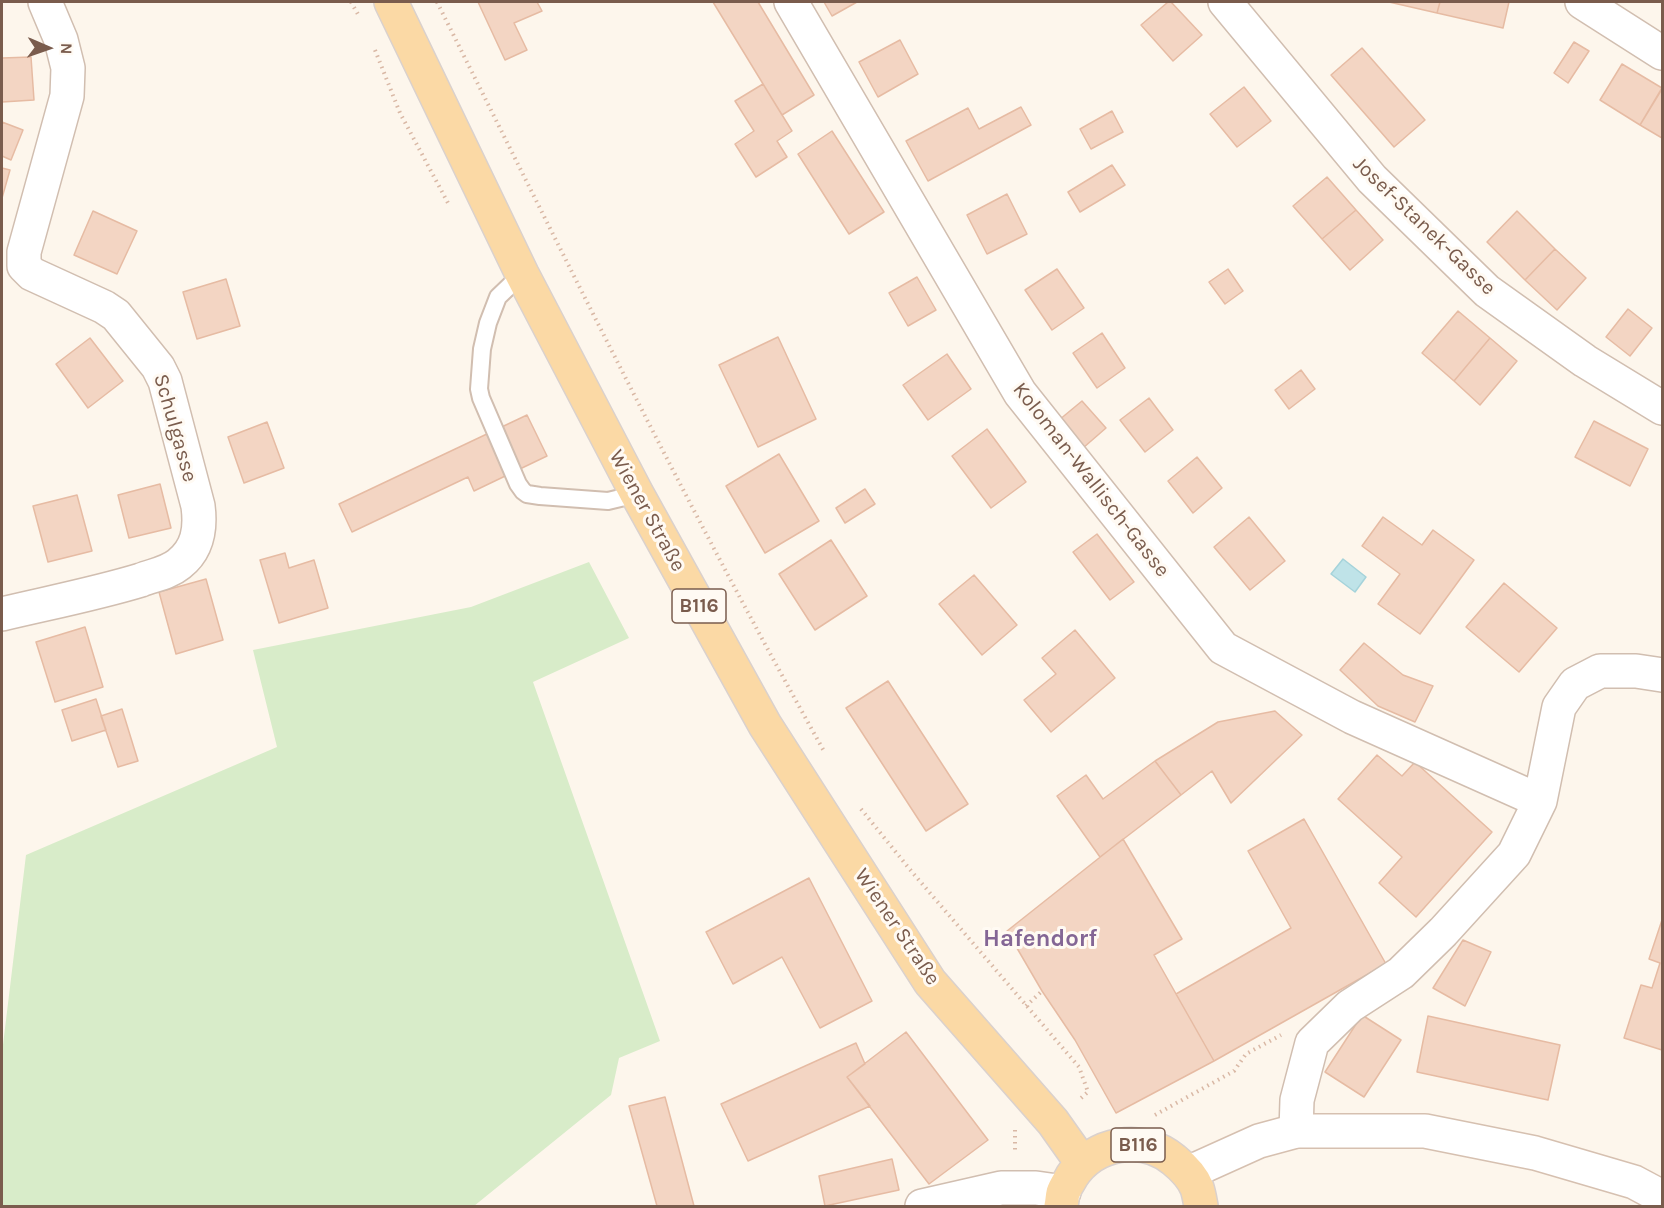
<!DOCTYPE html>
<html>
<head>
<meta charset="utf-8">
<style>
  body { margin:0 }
  #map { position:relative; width:1664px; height:1208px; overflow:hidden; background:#fdf6ec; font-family:Karla,sans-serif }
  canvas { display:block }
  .frame { position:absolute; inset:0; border:3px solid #7a5c4d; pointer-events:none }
  .north { position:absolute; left:18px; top:18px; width:60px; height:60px; -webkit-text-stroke:4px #fffaf3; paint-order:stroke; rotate:92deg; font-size:16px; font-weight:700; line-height:24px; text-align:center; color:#7a5c4d }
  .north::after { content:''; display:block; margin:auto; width:21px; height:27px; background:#7a5c4d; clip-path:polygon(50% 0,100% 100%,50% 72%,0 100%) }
</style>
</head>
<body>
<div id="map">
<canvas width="1664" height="1208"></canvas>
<div class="frame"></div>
<div class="north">N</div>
</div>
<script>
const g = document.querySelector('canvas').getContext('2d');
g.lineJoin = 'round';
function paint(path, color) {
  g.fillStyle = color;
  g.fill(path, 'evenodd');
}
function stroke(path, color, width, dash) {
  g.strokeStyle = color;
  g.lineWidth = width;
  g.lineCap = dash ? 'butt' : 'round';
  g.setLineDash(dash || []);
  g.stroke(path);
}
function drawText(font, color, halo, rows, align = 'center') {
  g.font = font + ' Karla,sans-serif';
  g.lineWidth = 6;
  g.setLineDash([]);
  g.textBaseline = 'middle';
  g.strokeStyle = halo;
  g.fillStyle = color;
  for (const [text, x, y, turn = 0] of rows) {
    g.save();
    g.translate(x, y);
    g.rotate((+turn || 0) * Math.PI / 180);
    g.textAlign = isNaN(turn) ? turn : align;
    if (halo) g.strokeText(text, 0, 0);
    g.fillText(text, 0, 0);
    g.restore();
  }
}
const green = new Path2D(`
  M589,562L629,638L533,682L660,1041L619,1058L611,1095L474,1206H2V1053L26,855L277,747L253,650L471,607Z`);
const water = new Path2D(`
  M1343,559L1366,577L1355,592L1331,574Z`);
const building = new Path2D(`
  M478,2H537L542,11L514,23L527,50L505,60Z
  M713,2H758L814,95L782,115Z
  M824,2H857L832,16Z
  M1168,2H1171L1202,35L1173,61L1141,25Z
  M1389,2H1440L1437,13Z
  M1440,2H1509L1503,28L1437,13Z
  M900,40L918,74L878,97L859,62Z
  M1574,42L1589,51L1568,83L1554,73Z
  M1362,48L1425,120L1394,147L1331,75Z
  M31,57L34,100L2,102V58Z
  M1622,64L1662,88L1640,125L1600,100Z
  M763,84L792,131L777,141L787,157L756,177L735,144L754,131L735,101Z
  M1244,87L1271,121L1237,147L1210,114Z
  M1662,89V138L1640,125Z
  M1021,107L1031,125L928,181L906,141L968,108L979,129Z
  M1112,111L1123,132L1091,149L1080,129Z
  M2,122L23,130L11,160L2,156Z
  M832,131L884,212L849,234L798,154Z
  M1112,165L1125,185L1080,212L1068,192Z
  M2,168L10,170L2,198Z
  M1327,177L1356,210L1322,239L1293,206Z
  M1007,194L1027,234L987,254L967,215Z
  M1356,210L1383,240L1350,270L1322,239Z
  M93,211L137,231L117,274L74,255Z
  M1517,211L1555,249L1525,280L1487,242Z
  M1555,249L1586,278L1557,310L1525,280Z
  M1057,269L1084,308L1052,330L1025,290Z
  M1228,269L1243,291L1225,304L1209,282Z
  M917,277L936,310L908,326L889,293Z
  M226,279L240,326L197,339L183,292Z
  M1628,309L1652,328L1630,356L1606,337Z
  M1458,311L1490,338L1454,381L1422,353Z
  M1102,333L1125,368L1097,388L1073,353Z
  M778,337L816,419L758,447L719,365Z
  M90,338L123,381L88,408L56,364Z
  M1490,338L1517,361L1480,405L1454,381Z
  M947,354L971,389L928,420L903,385Z
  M1301,370L1315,389L1289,409L1275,390Z
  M1149,398L1173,430L1145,452L1120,420Z
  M1082,401L1106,428L1083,448L1059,420Z
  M527,415L547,456L474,491L468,477L352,532L339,504Z
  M1594,421L1648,449L1630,486L1575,457Z
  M267,422L284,468L244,483L228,437Z
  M987,429L1026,482L991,508L952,456Z
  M779,454L819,521L765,553L726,486Z
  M1197,457L1222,488L1193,513L1168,481Z
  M160,484L171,528L129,538L118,495Z
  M865,489L875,504L845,523L836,508Z
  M77,495L92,551L48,562L33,506Z
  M1249,517L1285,561L1250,590L1214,547Z
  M1383,517L1422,545L1433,530L1474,560L1420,634L1378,604L1400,574L1362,546Z
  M1097,534L1134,582L1110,600L1073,552Z
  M831,540L867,596L815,630L779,574Z
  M285,553L289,568L314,560L328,608L279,623L260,560Z
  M974,575L1017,625L982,655L939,604Z
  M206,579L223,640L176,654L159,592Z
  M1504,583L1557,628L1519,672L1466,627Z
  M85,627L103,687L55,702L36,642Z
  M1075,630L1115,678L1051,732L1024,700L1056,674L1042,658Z
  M1364,643L1403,675L1433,686L1415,722L1378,706L1340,670Z
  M888,681L968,804L926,831L846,708Z
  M96,699L106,730L72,741L62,710Z
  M122,709L138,761L118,767L101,716Z
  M1275,711L1302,735L1231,803L1212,771L1181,795L1155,761L1218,722Z
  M1377,755L1402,776L1415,762L1492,832L1416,917L1379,883L1402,857L1338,799Z
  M1155,761L1181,795L1100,857L1057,796L1086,775L1103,799Z
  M1304,819L1386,964L1214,1061L1176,994L1291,928L1248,851Z
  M1123,839L1182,939L1154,955L1214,1061L1116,1113L1075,1040L1042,991L1007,931Z
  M809,878L872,1001L820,1028L782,957L733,984L706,932Z
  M1662,920V1050L1624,1038L1641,985L1652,988L1660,963L1649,959Z
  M1463,940L1491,952L1465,1006L1433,988Z
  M1362,1015L1401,1040L1364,1097L1325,1072Z
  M1428,1016L1560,1045L1548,1100L1417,1072Z
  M906,1032L988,1140L929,1184L847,1077Z
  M856,1043L865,1064L847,1077L870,1106L748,1161L721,1104Z
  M665,1097L694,1206H657L629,1106Z
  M892,1159L899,1190L825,1206L819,1176Z`);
const path = new Path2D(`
  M351,2L359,16
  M437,2C563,254 687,507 825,753
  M375,50L400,113L448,203
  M861,809L912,872L1079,1067L1088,1092L1080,1099
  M1026,1006L1042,991
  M1155,1115L1234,1071L1246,1054L1281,1035
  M1015,1130V1150`);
const lane = new Path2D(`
  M522,274L498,297L488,323L482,349L479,389L481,398L518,484L523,491L527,494L540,496L608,501L637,494`);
const street = new Path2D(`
  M791,2L1020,393L1223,648L1352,717L1540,801
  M1225,2L1372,179L1487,291L1585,361L1662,408
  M1582,2L1662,53
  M2,614C48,603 95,594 141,580C154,575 168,573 179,564C198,549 201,529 198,506L165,381L158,367L116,315L104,307L32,274L24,266V252L67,96L68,68L61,40L45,2
  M1296,1131L1297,1100L1312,1043L1350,1006L1401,973L1443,932L1514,854L1540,801L1559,707L1575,684L1600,671H1636L1662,675
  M922,1206L1001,1188H1036L1064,1192`);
const secondary = new Path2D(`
  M1188,1173L1259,1141L1296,1131H1425L1535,1153L1634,1182L1662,1197`);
const primary = new Path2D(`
  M391,2L522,274L637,494L765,725L930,982L1053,1122L1082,1163
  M1061,1206C1062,1202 1062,1197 1063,1193C1065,1187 1069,1182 1072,1176C1094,1143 1142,1133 1174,1160C1184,1168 1192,1176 1197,1188C1199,1194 1200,1201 1201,1206`);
const shields = [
  [699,606,54],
  [1138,1145,54]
];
const shieldNames = [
  ["B116",699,606],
  ["B116",1138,1145]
];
const streetNames = [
  ["Josef-Stanek-Gasse",1424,226,44],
  ["Schulgasse",175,428,74],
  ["Koloman-Wallisch-Gasse",1091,480,52],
  ["Wiener Straße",647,511,61],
  ["Wiener Straße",897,927,56]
];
const quarterNames = [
  ["Hafendorf",1040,939]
];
paint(green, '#d8ecc9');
paint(water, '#bfe3e8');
stroke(water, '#a5d3da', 1.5);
paint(building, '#f3d5c3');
stroke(building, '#e6bba3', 1.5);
stroke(lane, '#d1beb0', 20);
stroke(street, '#d1beb0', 36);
stroke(secondary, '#d6c0b0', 36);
stroke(primary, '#dad1cd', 36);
stroke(path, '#d9b8a5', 4, [1.5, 4.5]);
stroke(lane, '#fff', 16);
stroke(street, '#fff', 33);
stroke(secondary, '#fff', 33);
stroke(primary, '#fbd9a5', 33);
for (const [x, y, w] of shields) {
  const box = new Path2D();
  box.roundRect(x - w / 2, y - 17, w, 34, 4.5);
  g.fillStyle = '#fffaf3';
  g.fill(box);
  stroke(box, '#7a5c4d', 1.5);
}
drawText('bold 20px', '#7a5c4d', null, shieldNames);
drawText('21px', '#7a5c4d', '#fffaf3', streetNames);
drawText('bold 24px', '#846695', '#fffaf3', quarterNames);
</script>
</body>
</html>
